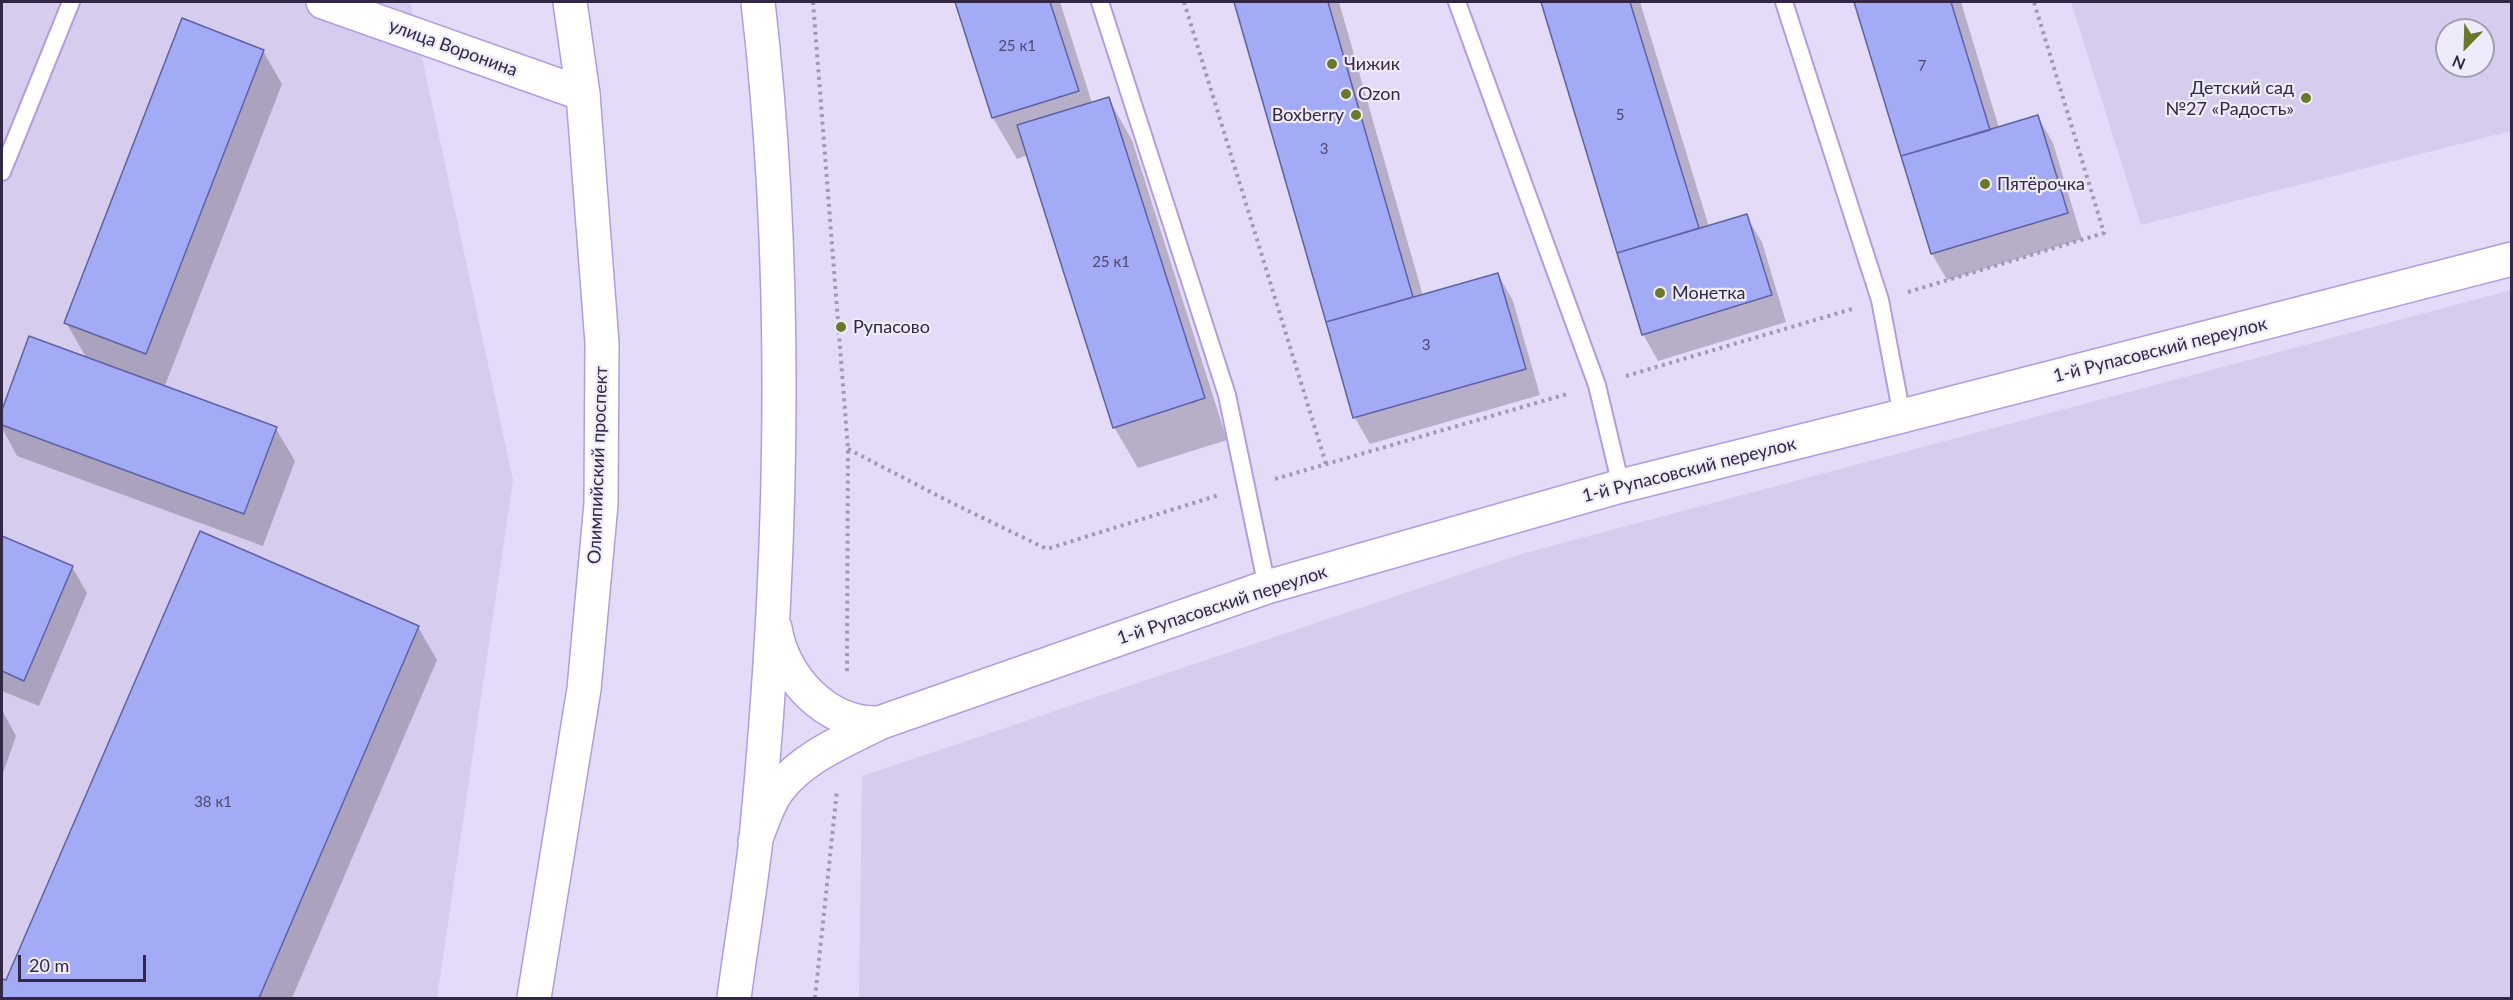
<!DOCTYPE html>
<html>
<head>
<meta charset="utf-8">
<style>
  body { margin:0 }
  #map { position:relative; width:2513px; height:1000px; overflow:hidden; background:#e4dbf9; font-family:Lato,sans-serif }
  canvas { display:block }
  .frame { position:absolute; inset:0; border:3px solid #322845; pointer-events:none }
  .north { position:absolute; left:2435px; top:18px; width:60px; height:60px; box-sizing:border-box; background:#efebfa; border:2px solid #a39db2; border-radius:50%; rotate:203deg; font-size:16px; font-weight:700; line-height:24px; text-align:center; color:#322845 }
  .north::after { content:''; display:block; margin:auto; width:21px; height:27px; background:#6a7927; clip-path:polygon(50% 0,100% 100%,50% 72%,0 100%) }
  .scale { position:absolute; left:18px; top:955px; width:128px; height:27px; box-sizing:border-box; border:3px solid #322845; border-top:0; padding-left:8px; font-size:18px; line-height:21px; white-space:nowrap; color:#322845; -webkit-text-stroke:4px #efebfa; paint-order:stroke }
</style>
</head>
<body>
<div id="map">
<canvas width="2513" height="1000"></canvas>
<div class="frame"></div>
<div class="north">N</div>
<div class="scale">20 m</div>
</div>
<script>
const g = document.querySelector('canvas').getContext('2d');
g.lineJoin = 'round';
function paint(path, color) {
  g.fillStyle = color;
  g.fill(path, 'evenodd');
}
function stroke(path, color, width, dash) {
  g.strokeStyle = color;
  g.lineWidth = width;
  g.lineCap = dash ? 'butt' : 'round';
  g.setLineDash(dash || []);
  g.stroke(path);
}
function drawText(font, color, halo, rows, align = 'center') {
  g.font = font + ' Lato,sans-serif';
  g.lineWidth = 4.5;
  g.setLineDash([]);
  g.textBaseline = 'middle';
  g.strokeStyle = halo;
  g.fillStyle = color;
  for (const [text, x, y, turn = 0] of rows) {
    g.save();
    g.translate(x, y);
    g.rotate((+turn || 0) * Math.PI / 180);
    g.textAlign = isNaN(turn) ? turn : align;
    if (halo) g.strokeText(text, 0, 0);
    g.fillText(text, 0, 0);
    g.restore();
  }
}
const built = new Path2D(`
  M2,2H410L513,480L437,998H2Z
  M2071,2H2511V131L2141,225ZM2447,30H2483V66H2447Z
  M2511,290V998H859L862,776L1521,554Z`);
const shadow = new Path2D(`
  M957,2H1060L1092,103L1108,98L1132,140L1227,440L1138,468L1114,427L1028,155L1017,159L993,118Z
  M1236,2H1339L1423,296L1498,274L1513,301L1540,395L1370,444L1355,418Z
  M1542,2H1640L1709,227L1746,216L1762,242L1786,322L1658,361L1643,334Z
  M1856,2H1961L1999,128L2038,117L2053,143L2082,239L1947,280L1932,254Z
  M263,51L282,84L164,388L276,429L295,461L263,546L17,456L2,428V414L30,338L87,359L66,322Z
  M2,537L72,567L87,593L39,706L2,691Z
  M418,627L437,660L292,998H2V980L7,982Z
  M2,710L16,736L2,776Z`);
const building = new Path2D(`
  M955,2H1050L1079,91L992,118Z
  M1234,2H1328L1413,297L1326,322Z
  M1541,2H1630L1699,228L1617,253Z
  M1854,2H1951L1990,130L1901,156Z
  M182,18L264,50L146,354L64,323Z
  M1109,97L1205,398L1113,428L1017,125Z
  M2038,115L2068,213L1931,254L1901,156Z
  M1747,214L1772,295L1642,335L1617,253Z
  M1498,273L1526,369L1353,418L1326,322Z
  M29,336L277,427L244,514L2,425V410Z
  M200,531L419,626L259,998H2V979L6,980Z
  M2,536L73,566L24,681L2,671Z`);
const path = new Path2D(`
  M813,2L848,449L847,673
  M1184,2L1326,464
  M1908,292L2104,233L2034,2
  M1626,376L1852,309
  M848,449L952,503L1047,549L1219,495
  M1275,479L1567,394
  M815,998L837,790`);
const lane = new Path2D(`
  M1100,2L1227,395L1267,587
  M1457,2L1597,385L1621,486
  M1784,2L1880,300L1902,416
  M2,172L71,2`);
const street = new Path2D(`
  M323,2L583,94`);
const secondary = new Path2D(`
  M775,628C783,678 827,725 879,723
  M755,841C762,824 767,805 778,790C803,757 844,741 879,723L1267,587L1621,486L1902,416L2512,259
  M534,998L584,689L601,504L602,343L583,94L570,2
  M734,998C741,945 750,892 756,839C783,561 790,279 758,2`);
const markers = [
  [1332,64,6,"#6a7927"],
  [1346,94,6,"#6a7927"],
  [2306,98,6,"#6a7927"],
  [1356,115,6,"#6a7927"],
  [1985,184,6,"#6a7927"],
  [1660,293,6,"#6a7927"],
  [841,327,6,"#6a7927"]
];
const numberNames = [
  ["25 к1",1017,46],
  ["7",1922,66],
  ["5",1620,115],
  ["3",1324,149],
  ["25 к1",1111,262],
  ["3",1426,345],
  ["38 к1",213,802]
];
const streetNames = [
  ["улица Воронина",453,48,20],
  ["1-й Рупасовский переулок",2160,350,-14],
  ["Олимпийский проспект",598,465,-88],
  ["1-й Рупасовский переулок",1689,470,-14],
  ["1-й Рупасовский переулок",1222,605,-18]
];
const poiNames = [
  ["Чижик",1344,64],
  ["Детский сад",2294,88,"right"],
  ["№27 «Радость»",2294,109,"right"],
  ["Ozon",1358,94],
  ["Boxberry",1344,115,"right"],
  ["Пятёрочка",1997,184],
  ["Монетка",1672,293],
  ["Рупасово",853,327]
];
paint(built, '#d6cced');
paint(shadow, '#0003');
paint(building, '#a3aaf6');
stroke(building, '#5e62a4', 1.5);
stroke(lane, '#b39be3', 20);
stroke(street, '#b39be3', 36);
stroke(secondary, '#b39be3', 36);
stroke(path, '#a197b5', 4, [3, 4.5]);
stroke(lane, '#fff', 16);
stroke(street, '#fff', 33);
stroke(secondary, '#fff', 33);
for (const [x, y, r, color] of markers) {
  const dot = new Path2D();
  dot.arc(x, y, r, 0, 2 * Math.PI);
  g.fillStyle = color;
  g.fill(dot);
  stroke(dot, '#efebfa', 2);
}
drawText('15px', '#4e4871', null, numberNames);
drawText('18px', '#322845', '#efebfa', streetNames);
drawText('18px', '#322845', '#efebfa', poiNames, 'left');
</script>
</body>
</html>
